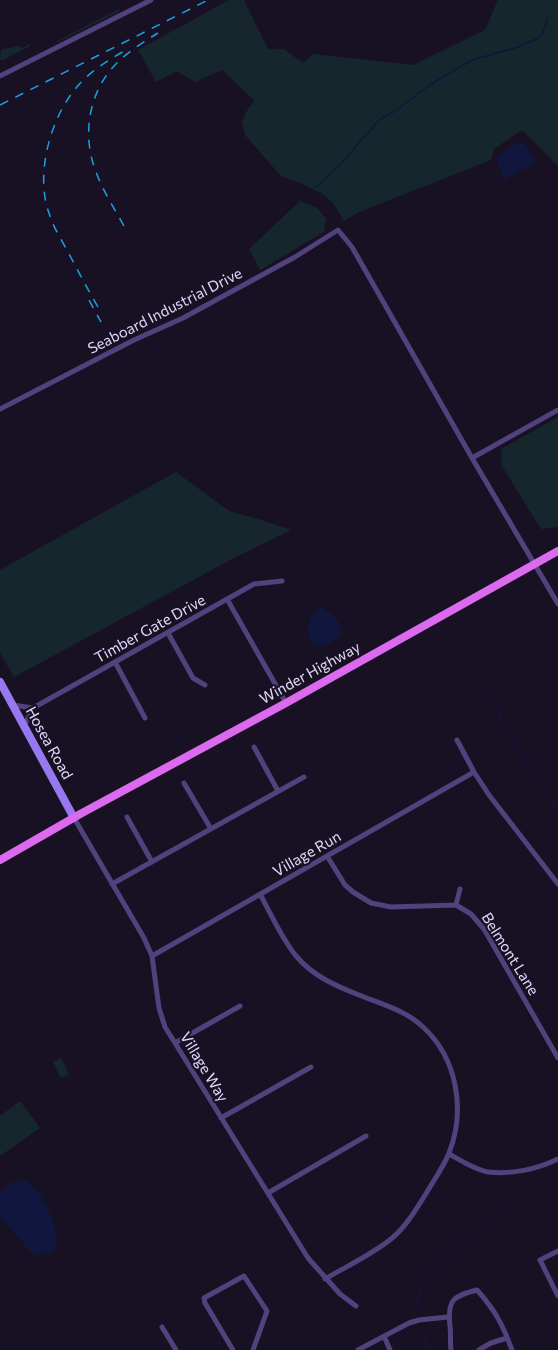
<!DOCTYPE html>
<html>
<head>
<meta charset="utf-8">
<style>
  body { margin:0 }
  canvas { display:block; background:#181123 }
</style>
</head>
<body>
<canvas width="558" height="1350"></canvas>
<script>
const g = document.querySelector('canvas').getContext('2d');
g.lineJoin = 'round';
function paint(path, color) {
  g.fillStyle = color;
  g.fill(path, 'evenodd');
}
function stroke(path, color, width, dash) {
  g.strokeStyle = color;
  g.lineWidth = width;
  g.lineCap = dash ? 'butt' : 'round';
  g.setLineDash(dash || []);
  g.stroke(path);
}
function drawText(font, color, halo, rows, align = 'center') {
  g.font = font + ' Commissioner,sans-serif';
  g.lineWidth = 4.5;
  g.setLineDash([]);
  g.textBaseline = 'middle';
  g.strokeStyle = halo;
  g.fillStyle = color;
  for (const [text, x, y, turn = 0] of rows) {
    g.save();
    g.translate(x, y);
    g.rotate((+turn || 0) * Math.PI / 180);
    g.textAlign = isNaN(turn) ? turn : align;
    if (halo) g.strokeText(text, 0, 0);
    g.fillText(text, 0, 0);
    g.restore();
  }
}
const green = new Path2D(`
  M229,0H244L268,49H284L303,63L313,54L413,65L485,30L498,0H558V166L522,130L494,149L491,160L359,212L344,221L333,203L323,194L300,183L281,176L245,135L242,121L249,107L255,101L222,70L195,82L177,71L156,82L138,50Z
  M119,9L120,11L56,43L57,41Z
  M30,44V46L3,60H0L1,50C7,47 12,49 19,45L22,48Z
  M300,201L317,208L326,219L324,232L260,270L249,249Z
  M558,417V527L541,529L502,466L501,449Z
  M176,472L229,511L258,519L291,530L232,559L14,677L0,653V570Z
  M61,1058L69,1074L61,1078L53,1062Z
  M20,1101L40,1128L0,1156V1116Z`);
const water = new Path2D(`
  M520,142L524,143L537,162L504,180L497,161L498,155Z
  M321,607L336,618L343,630C338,641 325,647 314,646C312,642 309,637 308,633C306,624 314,611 321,607Z
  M23,1180C40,1184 57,1224 57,1241C57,1244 56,1247 55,1250L48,1253L43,1252L37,1256L31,1252L0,1217V1192L13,1182Z`);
const stream = new Path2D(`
  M316,187L339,166L379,120L395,111L431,84L472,60L518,47L541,37L548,18
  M492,698L505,727L558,810
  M417,1306L420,1287L428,1272L484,1224L493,1214L509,1206
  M424,1333L427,1350`);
const street = new Path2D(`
  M0,76L151,0
  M0,409L134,340L183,318L295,257L338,230L352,247L472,458L558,604
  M472,458L558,410
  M227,599L286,703
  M168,633L193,678L205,685
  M115,662L145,718
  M12,705L33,708
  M24,726L33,708L115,662L254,584L282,581
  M457,740L474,772L489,795L558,884
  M254,747L278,791
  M184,783L211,829
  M127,817L152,862
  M74,818L144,938L152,956L159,1008L165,1027L175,1043L308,1258L340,1294L356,1306
  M327,856L345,885L353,892L371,903L391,907L456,905L471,914L484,929L558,1058
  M112,884L304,777
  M260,894C271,914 283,941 297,957C313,976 336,986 359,995C381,1004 405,1010 423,1027C457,1058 466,1110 449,1153C444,1166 434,1180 427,1192C417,1208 406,1227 391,1239C371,1255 347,1266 325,1279
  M456,905L460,889
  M152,956L474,772
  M175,1043L240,1006
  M221,1118L311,1067
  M449,1154C460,1160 475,1170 488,1172C510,1175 538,1169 558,1159
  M268,1193L366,1136
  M558,1251L540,1260L558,1296
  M162,1327L176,1350
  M384,1336L390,1350
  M233,1350L205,1303L204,1298L244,1276L267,1311L253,1350
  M358,1350L409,1323L419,1320L448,1317
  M451,1350C450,1342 451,1334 450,1326C447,1300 453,1296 477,1290C495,1310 503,1325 512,1350
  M479,1350L491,1343L507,1338`);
const secondary = new Path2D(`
  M0,682L74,818`);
const primary = new Path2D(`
  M0,860L82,813L286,703L558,551`);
const rail = new Path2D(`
  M0,105L208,0
  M124,226C114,208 103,191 96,172C81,134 89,88 120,60C131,50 145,41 158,33
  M89,300L101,322
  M98,307C87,288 77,269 67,250C60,238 53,226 49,213C35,175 50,119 76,88C89,72 108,60 126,50`);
const streetNames = [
  ["Seaboard Industrial Drive",165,311,-27],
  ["Timber Gate Drive",150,629,-29],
  ["Winder Highway",310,673,-29],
  ["Hosea Road",49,743,61],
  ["Village Run",307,854,-30],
  ["Belmont Lane",510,954,58],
  ["Village Way",204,1067,59]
];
paint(green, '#15272c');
paint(water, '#10163d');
stroke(stream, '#10163d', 1.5);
stroke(street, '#51417c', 5);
stroke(secondary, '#9778f0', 8);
stroke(primary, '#db6aee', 8);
stroke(rail, '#1aa1e4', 1.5, [9, 8]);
drawText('15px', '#e3d7fa', '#181123', streetNames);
</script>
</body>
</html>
